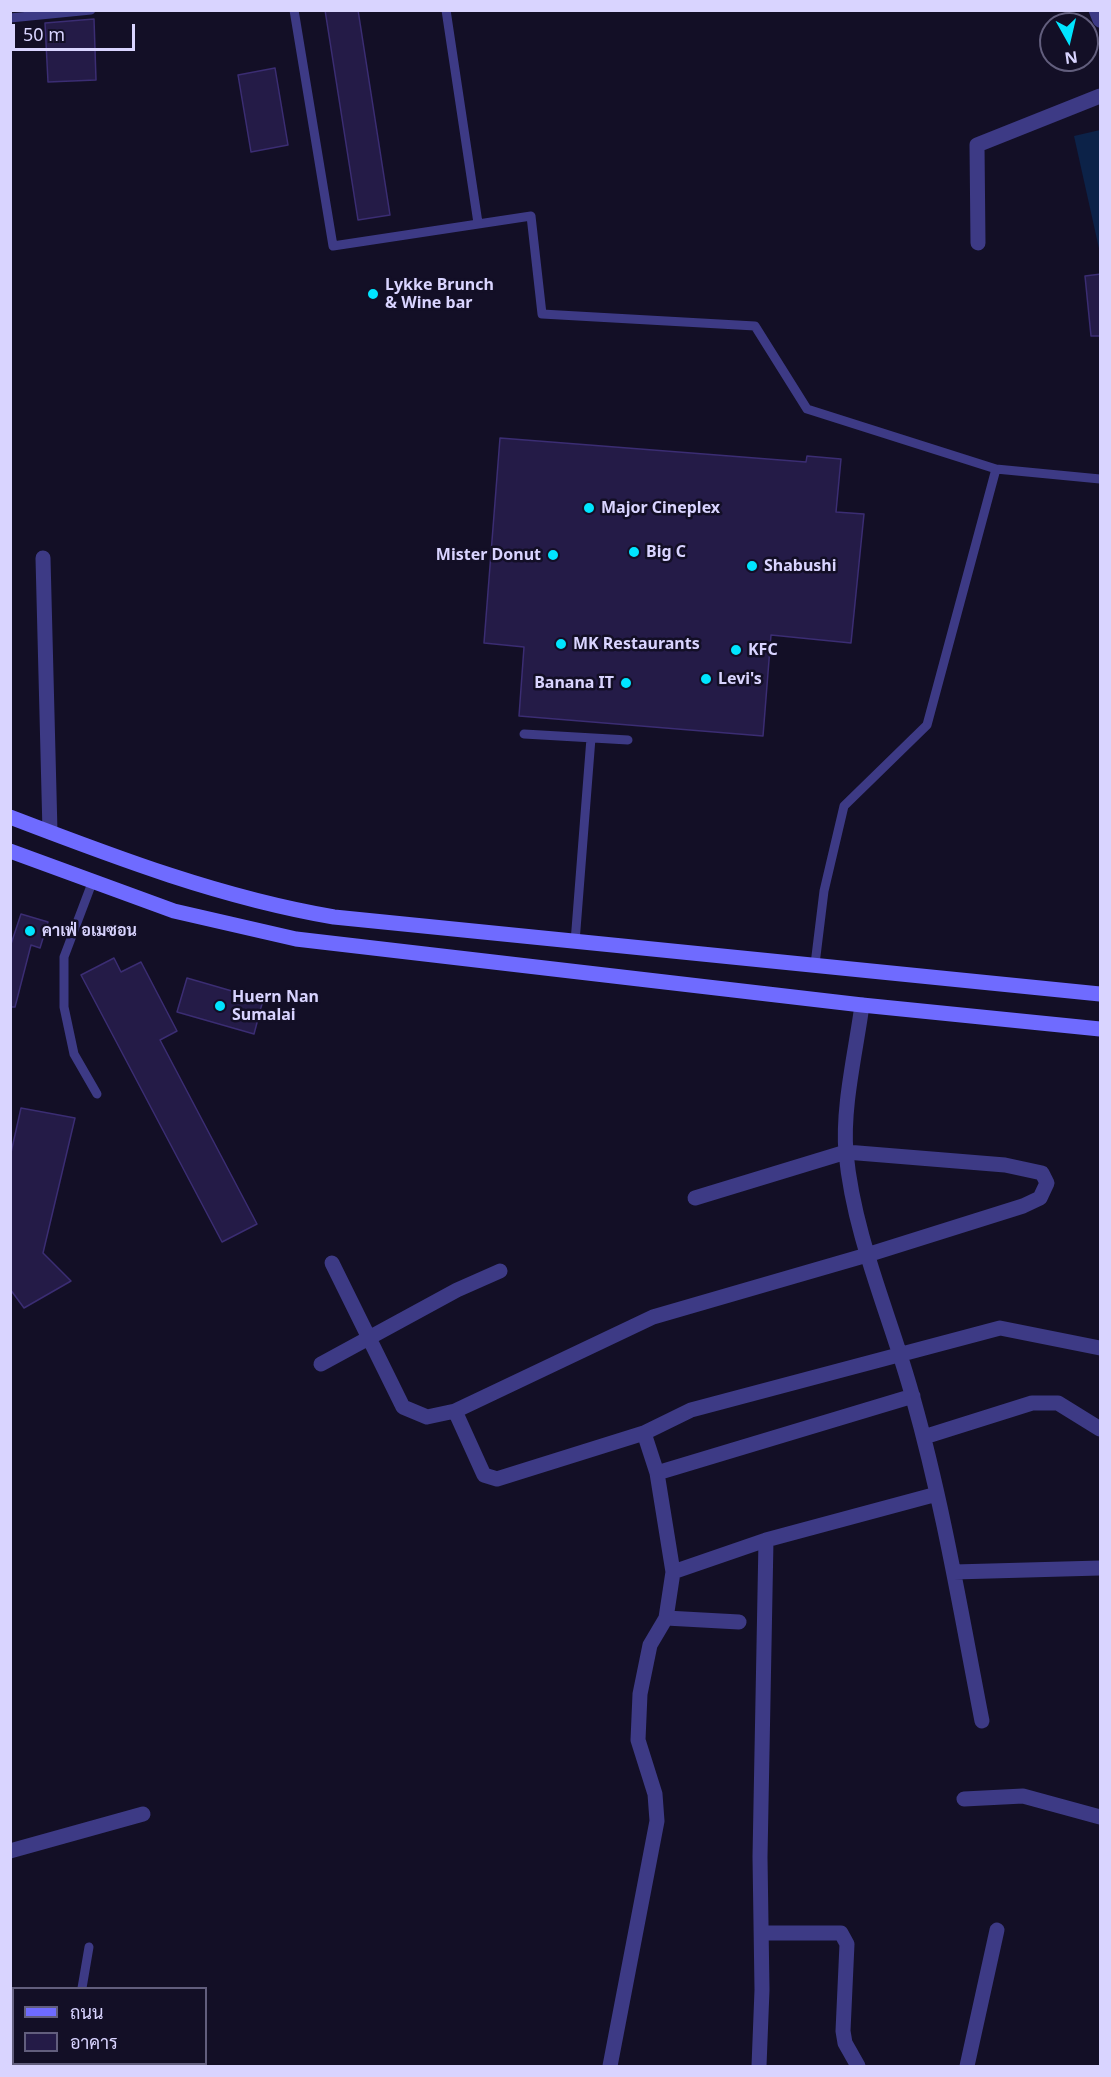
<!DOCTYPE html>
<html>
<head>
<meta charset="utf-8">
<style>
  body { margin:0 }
  #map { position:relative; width:1111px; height:2077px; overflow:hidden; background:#130f26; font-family:"Noto Sans",Sarabun,sans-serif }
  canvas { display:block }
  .frame { position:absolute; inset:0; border:12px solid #d9d4ff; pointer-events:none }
  .legend { position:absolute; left:12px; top:1987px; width:195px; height:78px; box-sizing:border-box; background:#130f26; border:2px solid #625e7d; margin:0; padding:8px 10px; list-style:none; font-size:18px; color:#d9d4ff }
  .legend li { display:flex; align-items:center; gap:12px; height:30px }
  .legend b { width:30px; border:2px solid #625e7d }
  .north { position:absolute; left:1039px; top:12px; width:60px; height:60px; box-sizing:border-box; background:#130f26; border:2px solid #625e7d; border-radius:50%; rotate:172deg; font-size:16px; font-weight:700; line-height:24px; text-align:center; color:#d9d4ff }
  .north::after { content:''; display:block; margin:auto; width:21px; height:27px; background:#00e5ff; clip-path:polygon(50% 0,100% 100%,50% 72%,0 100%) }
  .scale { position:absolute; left:12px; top:24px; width:123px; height:27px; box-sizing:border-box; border:3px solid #d9d4ff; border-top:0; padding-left:8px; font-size:18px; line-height:21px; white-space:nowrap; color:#d9d4ff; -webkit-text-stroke:4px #130f26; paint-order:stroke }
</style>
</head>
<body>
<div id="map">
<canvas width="1111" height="2077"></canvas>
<div class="frame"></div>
<ul class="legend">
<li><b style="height:8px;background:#6f6bff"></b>ถนน</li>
<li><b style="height:16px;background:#241b47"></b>อาคาร</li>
</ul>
<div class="north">N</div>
<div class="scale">50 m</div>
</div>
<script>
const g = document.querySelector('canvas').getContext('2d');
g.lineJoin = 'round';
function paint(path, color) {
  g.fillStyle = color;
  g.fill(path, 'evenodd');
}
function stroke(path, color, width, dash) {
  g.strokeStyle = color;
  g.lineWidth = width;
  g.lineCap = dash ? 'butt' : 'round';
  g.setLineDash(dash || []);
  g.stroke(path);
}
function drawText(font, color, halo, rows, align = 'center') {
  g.font = font + ' "Noto Sans",Sarabun,sans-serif';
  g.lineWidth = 5;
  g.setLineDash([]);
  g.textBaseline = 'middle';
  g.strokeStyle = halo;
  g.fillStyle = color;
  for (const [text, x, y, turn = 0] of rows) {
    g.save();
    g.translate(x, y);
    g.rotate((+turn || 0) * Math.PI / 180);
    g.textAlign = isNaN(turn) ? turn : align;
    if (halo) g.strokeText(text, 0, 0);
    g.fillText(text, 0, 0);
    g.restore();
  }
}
const water = new Path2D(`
  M1100,130V253L1074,136Z`);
const building = new Path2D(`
  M325,10H358L390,215L358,220Z
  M94,19L96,80L48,82L45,23Z
  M275,68L288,145L251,152L238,75Z
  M1101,274V336H1091L1085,276Z
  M500,438L806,462L807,456L841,459L836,512L864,514L851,643L771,635L763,736L519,716L524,647L484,643Z
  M21,914L48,922L40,948L31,945L15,1007H10V947Z
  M114,958L121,972L141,962L177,1031L160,1040L257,1224L222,1242L81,975Z
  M187,978L263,1000L254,1034L177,1012Z
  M21,1108L75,1118L43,1253L71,1281L24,1308L10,1289V1157Z`);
const service = new Path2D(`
  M294,10L333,246L531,216L542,314L755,326L807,409L996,469L927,725L844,806L824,891L815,964
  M446,10L478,223
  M10,18L91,10
  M996,469L1100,479
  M524,734L628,740
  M92,883L64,957V1007L74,1054L97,1094
  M575,942L591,738
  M82,1988L89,1947
  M67,2066L68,2064`);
const minor = new Path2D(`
  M1096,10L1100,20
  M978,243L977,145L1100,96
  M43,558L50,832
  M862,1005C856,1051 842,1107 846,1153C854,1238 891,1317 913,1398C943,1504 961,1613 982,1721
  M695,1198L846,1152L1005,1165L1042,1173L1047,1183L1040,1198L1023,1206L867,1255L653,1317L455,1411L484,1475L497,1479L644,1433L691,1410L1000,1328L1100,1348
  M332,1263L403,1407L427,1417L455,1411
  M321,1364L457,1290L500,1271
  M644,1433L657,1473L673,1572L766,1540L937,1494
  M924,1437L1032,1403H1058L1100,1429
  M657,1473L913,1396
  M954,1572L1100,1568
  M666,1618L673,1572
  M964,1799L1023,1796L1100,1817
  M10,1851L143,1814
  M762,1933H841L847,1944L843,2031L845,2043L858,2066
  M610,2066L657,1821L655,1794L638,1740L640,1694L650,1645L666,1618L739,1622
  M759,2066L762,1990L760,1857L766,1540
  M967,2066L997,1930`);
const secondary = new Path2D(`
  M10,817C117,858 222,898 334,917L1100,994
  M10,851L174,911L296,939L862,1005L1100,1029`);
const markers = [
  [373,294,6,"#00e5ff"],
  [589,508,6,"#00e5ff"],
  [634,552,6,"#00e5ff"],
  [553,555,6,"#00e5ff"],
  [752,566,6,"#00e5ff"],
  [561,644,6,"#00e5ff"],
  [736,650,6,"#00e5ff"],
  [706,679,6,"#00e5ff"],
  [626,683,6,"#00e5ff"],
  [30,931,6,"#00e5ff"],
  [220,1006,6,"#00e5ff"]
];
const poiNames = [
  ["Lykke Brunch",385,285],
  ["& Wine bar",385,303],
  ["Major Cineplex",601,508],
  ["Big C",646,552],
  ["Mister Donut",541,555,"right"],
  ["Shabushi",764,566],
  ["MK Restaurants",573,644],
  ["KFC",748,650],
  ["Levi's",718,679],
  ["Banana IT",614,683,"right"],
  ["คาเฟ่ อเมซอน",42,931],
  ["Huern Nan",232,997],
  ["Sumalai",232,1015]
];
paint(water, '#0c2248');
paint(building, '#241b47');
stroke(building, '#3b2d73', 1.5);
stroke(service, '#3d3a85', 9);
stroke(minor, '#3d3a85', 15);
stroke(secondary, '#6f6bff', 15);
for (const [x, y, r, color] of markers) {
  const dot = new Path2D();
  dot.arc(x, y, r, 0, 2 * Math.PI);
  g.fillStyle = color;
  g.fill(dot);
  stroke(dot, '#130f26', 2);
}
drawText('bold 16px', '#d9d4ff', '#130f26', poiNames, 'left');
</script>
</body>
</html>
